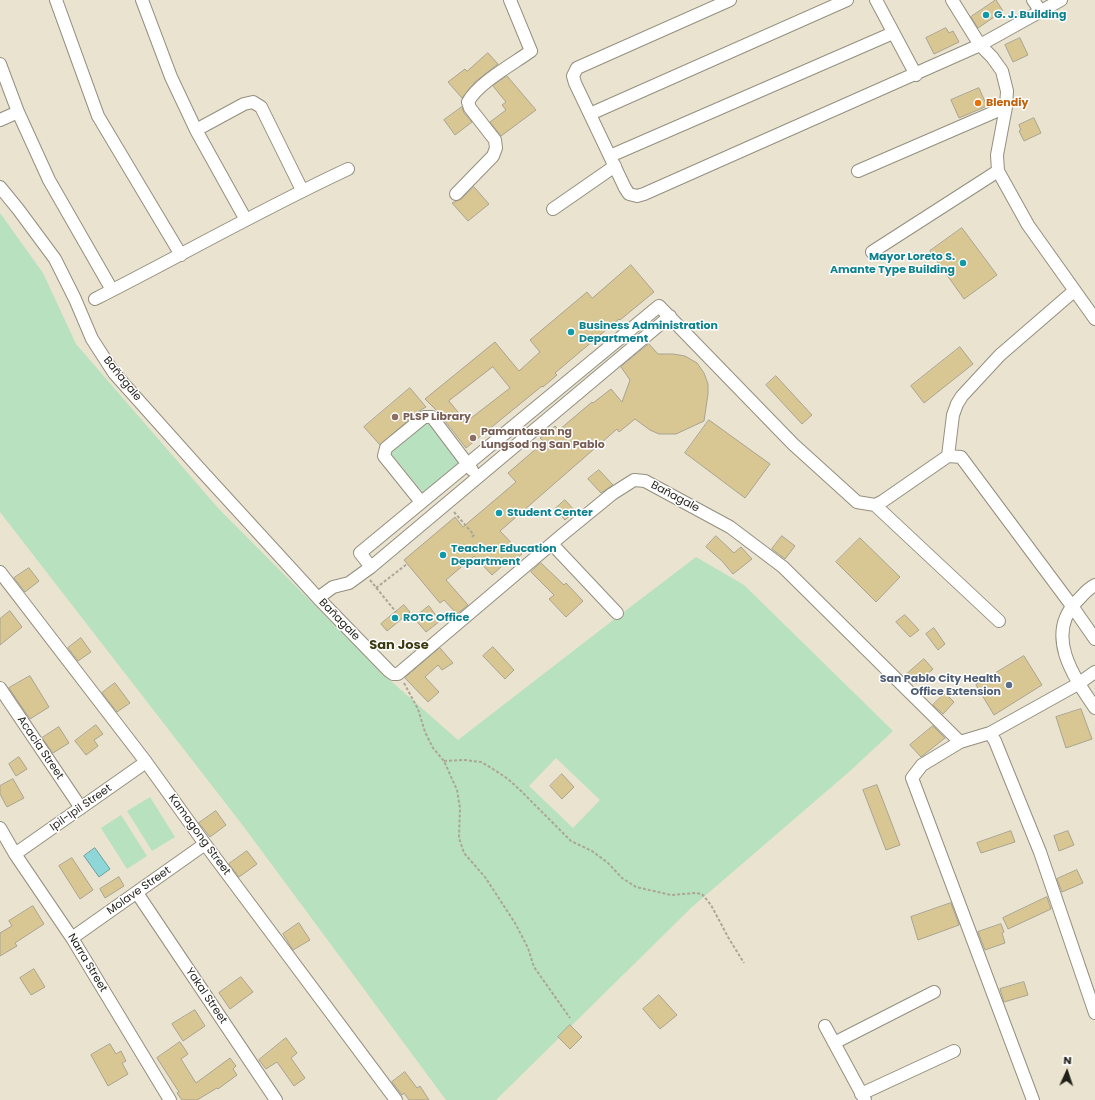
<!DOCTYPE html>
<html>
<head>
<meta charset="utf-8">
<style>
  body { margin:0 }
  #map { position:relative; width:1095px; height:1100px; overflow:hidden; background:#e9e3d0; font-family:Poppins,sans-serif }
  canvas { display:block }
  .north { position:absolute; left:1047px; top:1052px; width:40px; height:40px; -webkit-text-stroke:3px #fff; paint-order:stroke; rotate:3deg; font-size:11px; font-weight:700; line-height:16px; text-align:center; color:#211f19 }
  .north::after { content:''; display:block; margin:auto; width:14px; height:18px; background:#211f19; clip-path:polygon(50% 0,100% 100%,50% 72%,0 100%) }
</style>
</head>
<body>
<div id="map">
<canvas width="1095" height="1100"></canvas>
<div class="north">N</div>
</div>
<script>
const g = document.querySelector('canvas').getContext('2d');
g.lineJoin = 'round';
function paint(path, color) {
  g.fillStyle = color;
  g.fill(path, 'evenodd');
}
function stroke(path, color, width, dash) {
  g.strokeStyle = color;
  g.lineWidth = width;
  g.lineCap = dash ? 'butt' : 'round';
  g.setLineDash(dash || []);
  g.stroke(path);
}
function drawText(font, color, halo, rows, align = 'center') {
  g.font = font + ' Poppins,sans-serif';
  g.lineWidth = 3;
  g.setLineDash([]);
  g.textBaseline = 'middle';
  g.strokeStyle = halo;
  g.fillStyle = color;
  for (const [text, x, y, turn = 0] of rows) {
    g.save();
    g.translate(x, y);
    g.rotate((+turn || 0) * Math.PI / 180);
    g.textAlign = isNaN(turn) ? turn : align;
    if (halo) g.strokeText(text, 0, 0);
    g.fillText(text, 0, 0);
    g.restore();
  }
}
const green = new Path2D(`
  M0,213L43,273L76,344L218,508L384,675L458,740L612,621L696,557L744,585L893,731L850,771L692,907L496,1100H446L244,827L0,512ZM556,758L600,800L573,828L529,786Z
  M428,422L462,463L424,494L390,452Z
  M150,797L175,837L152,851L127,811Z
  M121,815L147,856L127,869L101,828Z`);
const water = new Path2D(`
  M95,848L110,869L99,877L84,856Z`);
const building = new Path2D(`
  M996,0L1003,11L978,28L971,17Z
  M946,28L949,33L953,31L959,42L934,54L926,38Z
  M1020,38L1028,55L1013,62L1005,45Z
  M488,53L498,64L475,82L462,98L448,82L465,69L467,71Z
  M507,76L536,110L501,136L490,122L506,110L502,105L506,102L493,86Z
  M979,88L987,106L959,118L951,100Z
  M462,107L464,113L472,122L455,135L444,120Z
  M1034,118L1041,133L1024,141L1019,131L1021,130L1019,125Z
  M474,187L489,204L468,221L452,203L461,199Z
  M962,228L997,275L964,299L930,251Z
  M631,265L654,292L620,320L619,319L555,373L557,375L543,387L542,386L466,448L438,412L425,399L495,342L519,371L540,352L530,340L587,292L592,298ZM493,367L510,388L466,422L449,401Z
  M649,344L658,354H673L685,356L697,363L704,373L708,384V394L704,421L676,434H659L650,430L635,419L619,432L617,429L500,531L522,554L515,560L512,557L492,575L474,556L446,580L468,605L457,614L444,600L440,603L404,560L455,517L463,527L516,482L508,473L544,442L540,438L555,426L559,430L592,402L593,403L611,389L622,402L630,380L621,367Z
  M960,347L973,364L924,403L911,386Z
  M776,376L812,415L802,424L766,385Z
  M410,388L426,407L419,411L380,445L364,427Z
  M709,420L770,464L745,498L685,453Z
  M599,470L613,485L601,493L588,479Z
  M565,500L575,511L565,520L555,509Z
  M716,536L734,553L741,547L752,559L733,574L722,561L706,547Z
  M782,536L795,546L785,559L772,549Z
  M860,538L900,577L876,602L836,562Z
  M541,563L564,585L566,583L583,601L566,617L549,599L554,595L531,572Z
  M29,568L39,581L25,592L14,578Z
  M404,605L410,612L387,631L381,624Z
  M429,606L440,621L426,632L414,618Z
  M10,611L22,627L0,645V619Z
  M905,615L919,630L910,637L896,622Z
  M934,628L945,644L938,650L926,634Z
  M81,638L91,652L78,661L68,648Z
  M493,647L514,670L505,679L483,656Z
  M440,648L453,663L442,670L438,665L425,677L439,692L428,702L405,678Z
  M1024,656L1042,685L994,715L976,685Z
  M924,659L933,669L916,684L907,674Z
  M30,676L49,707L30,719L9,688Z
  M115,683L130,703L117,712L102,693Z
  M945,693L954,702L943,714L933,705Z
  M1081,709L1092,739L1066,748L1056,717Z
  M96,725L103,734L94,740L98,746L86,755L75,741Z
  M933,726L945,738L921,757L910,745Z
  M59,727L69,743L53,753L42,738Z
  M19,757L27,769L16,776L9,764Z
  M562,774L574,787L562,799L550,786Z
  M13,779L24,798L7,807L0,794V786Z
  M877,785L900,845L886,850L863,790Z
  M216,811L226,825L210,837L199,823Z
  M1011,831L1015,842L981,853L977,843Z
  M1068,831L1074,845L1059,851L1054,836Z
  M247,851L257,864L239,877L229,864Z
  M72,858L93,890L80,899L59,866Z
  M1077,870L1083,883L1062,892L1057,879Z
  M119,877L124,886L105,898L100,889Z
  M1047,897L1051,909L1008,929L1003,918Z
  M951,903L959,925L918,940L911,917Z
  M33,906L44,924L15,943L17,946L0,956V933L12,926L9,921Z
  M299,923L310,940L293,950L283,934Z
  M1001,924L1004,932L1002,933L1005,943L985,950L978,932Z
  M34,969L45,987L31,995L20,978Z
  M241,977L253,992L230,1009L219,993Z
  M1024,982L1028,995L1004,1002L1000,989Z
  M659,995L677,1015L660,1029L643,1009Z
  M195,1010L205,1026L183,1041L172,1024Z
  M570,1025L582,1037L570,1049L558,1037Z
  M286,1038L297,1053L291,1058L305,1078L294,1086L277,1062L266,1069L259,1060Z
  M180,1042L188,1054L181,1059L196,1083L230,1058L236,1066L233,1069L237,1075L218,1089L217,1088L197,1100H182L177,1093L179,1092L157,1058Z
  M110,1044L116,1054L121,1051L126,1061L122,1063L128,1074L108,1086L91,1055Z
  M405,1072L417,1088L420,1086L429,1100H409L404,1093L402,1095L392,1082Z`);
const path = new Path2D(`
  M454,512L474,535
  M472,537L475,534
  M370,580L396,612
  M376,588L407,564
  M404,683L418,709L425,732L433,748L444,761L457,790L460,808L459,838L464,853L485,877L515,923L528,948L534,967L570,1018
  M444,761L464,760L481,762L493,769L508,779L521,791L571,841L592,851L608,863L622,878L636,887L671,895L696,893L702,894L711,905L728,937L744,963`);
const minor = new Path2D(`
  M56,0L98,116L181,255
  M142,0L171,77L196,130L246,220
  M730,0L577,68L573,76L575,83L625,188L629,194L637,196L644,194L980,45L1061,0
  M876,0L916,75
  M952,0L980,45L992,57L1002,71L1007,91L1006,107L997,155L998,171L1028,225L1095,319
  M1033,0L1041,12
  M0,64L18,112L49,180L112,290
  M590,114L847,0
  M0,120L18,112
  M196,130L244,104L253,102L261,107L302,190
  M610,156L893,33
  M858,171L1006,107
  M0,187L18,209L55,259L75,299L92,339L114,373L199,468L318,598L389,671L393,674H398L562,535L612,494L634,480L645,481L730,527L783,567L960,742L990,733L1078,684L1095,672
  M456,194L493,156L496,148L495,140L470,108L468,102C478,83 513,64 531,51L510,0
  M553,209L615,166
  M872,252L998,171
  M95,299C180,256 262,209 348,169
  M948,456L953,415L957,404L962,396L1000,355L1074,291
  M421,502L384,456L386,448L424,417H432L472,470
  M875,505L999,621
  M552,544L617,613
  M371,567L360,553L659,306L793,444L857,502L875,505L883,501L948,456L961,457L1072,606L1095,639
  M0,572L146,762L205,844L396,1100
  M1095,585C1087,589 1083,595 1077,601C1044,635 1074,677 1095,708
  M318,598L333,587L349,583L371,567L670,316
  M0,688L81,808
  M990,733L995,741L1040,852L1095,1013
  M960,742L922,765L912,778L1033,1100
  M0,828L15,854L72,938L170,1100
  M15,854L146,762
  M137,893L276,1100
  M72,938L205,844
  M825,1026L865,1100
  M834,1043L934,992
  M861,1094L954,1051`);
const markers = [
  [986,15,4,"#0f9aa8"],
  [978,103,4,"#e8710a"],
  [963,263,4,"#0f9aa8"],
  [571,332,4,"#0f9aa8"],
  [395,417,4,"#8d6e63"],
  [473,438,4,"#8d6e63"],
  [499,513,4,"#0f9aa8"],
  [443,555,4,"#0f9aa8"],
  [395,618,4,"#0f9aa8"],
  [1009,685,4,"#5c6f8a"]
];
const cultureNames = [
  ["G. J. Building",994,15],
  ["Mayor Loreto S.",955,257,"right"],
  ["Amante Type Building",955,270,"right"],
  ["Business Administration",579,326],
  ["Department",579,339],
  ["Student Center",507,513],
  ["Teacher Education",451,549],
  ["Department",451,562],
  ["ROTC Office",403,618]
];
const foodNames = [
  ["Blendiy",986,103]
];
const streetNames = [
  ["Bañagale",122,379,51],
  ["Bañagale",675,497,28],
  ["Bañagale",339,620,46],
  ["Acacia Street",40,748,56],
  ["Ipil-Ipil Street",81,808,-35],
  ["Kamagong Street",199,835,54],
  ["Molave Street",139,891,-35],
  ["Narra Street",87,963,59],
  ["Yakal Street",206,996,56]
];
const educationNames = [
  ["PLSP Library",403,417],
  ["Pamantasan ng",481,432],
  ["Lungsod ng San Pablo",481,445]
];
const serviceNames = [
  ["San Pablo City Health",1001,679],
  ["Office Extension",1001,692]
];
const quarterNames = [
  ["San Jose",399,646]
];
paint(green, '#b8e1bf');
paint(water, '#8ed6d7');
stroke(water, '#6d9f9e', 1);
paint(building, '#d8c792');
stroke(building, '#a9a391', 1);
stroke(minor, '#948f7e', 14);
stroke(path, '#aba697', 2, [3, 2]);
stroke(minor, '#fff', 12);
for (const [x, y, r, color] of markers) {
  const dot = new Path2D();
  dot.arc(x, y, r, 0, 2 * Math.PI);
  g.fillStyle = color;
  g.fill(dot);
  stroke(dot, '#fff', 1.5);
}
drawText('bold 11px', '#0d838f', '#fff', cultureNames, 'left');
drawText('bold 11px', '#c56008', '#fff', foodNames, 'left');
drawText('11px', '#211f19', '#fff', streetNames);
drawText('bold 11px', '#785e54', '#fff', educationNames, 'left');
drawText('bold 11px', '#4e5e75', '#fff', serviceNames, 'right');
drawText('bold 13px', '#3d3b11', '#fff', quarterNames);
</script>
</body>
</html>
